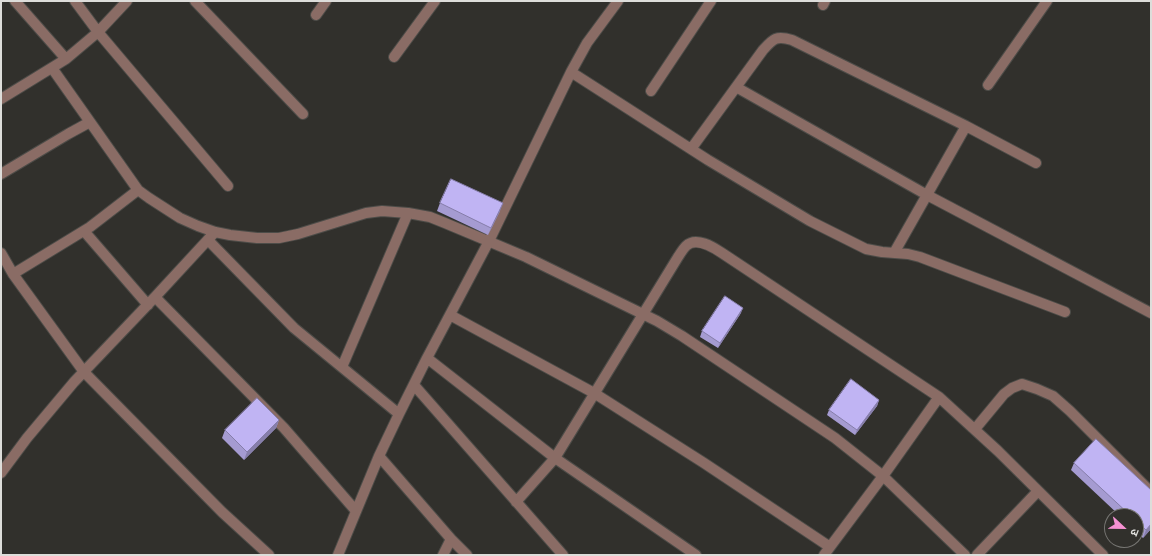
<!DOCTYPE html>
<html>
<head>
<meta charset="utf-8">
<style>
  body { margin:0 }
  #map { position:relative; width:1152px; height:556px; overflow:hidden; background:#31302c; font-family:"Roboto Condensed","Noto Sans Devanagari",sans-serif }
  canvas { display:block }
  .frame { position:absolute; inset:0; border:2px solid #ddddda; pointer-events:none }
  .north { position:absolute; left:1104px; top:508px; width:40px; height:40px; box-sizing:border-box; background:#31302c; border:1px solid #767572; border-radius:50%; rotate:112deg; font-size:11px; font-weight:700; line-height:16px; text-align:center; color:#ddddda }
  .north::after { content:''; display:block; margin:auto; width:14px; height:18px; background:#f591d2; clip-path:polygon(50% 0,100% 100%,50% 72%,0 100%) }
</style>
</head>
<body>
<div id="map">
<canvas width="1152" height="556"></canvas>
<div class="frame"></div>
<div class="north">उ</div>
</div>
<script>
const g = document.querySelector('canvas').getContext('2d');
g.lineJoin = 'round';
function stroke(path, color, width, dash) {
  g.strokeStyle = color;
  g.lineWidth = width;
  g.lineCap = dash ? 'butt' : 'round';
  g.setLineDash(dash || []);
  g.stroke(path);
}
function paint(path, color) {
  g.fillStyle = color;
  g.fill(path, 'evenodd');
}
const minor = new Path2D(`
  M15,1L66,59
  M75,1L98,32L228,186
  M195,1L303,114
  M823,5L825,1
  M316,15L326,1
  M394,57L435,1
  M52,68L138,190L149,198L180,218L198,226L215,232L230,235L257,238H279L298,234L366,213L382,211L408,213L430,217L445,223L526,257L657,321L682,336L835,438L883,476L965,555
  M571,72L708,160L810,221L866,249L882,252L908,254L920,257L1065,312
  M988,85L1047,1
  M736,87L927,195L1151,313
  M651,91L711,1
  M1,99L66,59L98,32L127,1
  M691,149L763,50C773,39 776,35 792,40L966,126L1036,163
  M1,174L68,134L90,122
  M84,231L148,305
  M208,240L294,328L399,414
  M1,253L13,274L84,372L222,512L269,555
  M894,253L966,126
  M13,274L90,227L138,190
  M155,297L284,428L356,511
  M450,315L594,393L704,463L830,547
  M427,358L555,458L696,555
  M342,367L408,213
  M414,385L563,555
  M975,429L1004,394L1012,388L1022,384L1037,389L1053,396L1070,411L1151,492
  M379,456L451,539L467,555
  M1,473L27,438L74,382L155,297L215,232
  M516,502L555,458L678,257C680,254 683,249 686,246C696,236 713,247 722,253L939,397L998,451L1103,555
  M338,555L379,456L399,414L427,358L489,241L571,72L587,43L618,1
  M443,555L451,539
  M824,555L883,476L939,397
  M977,555L1038,491`);
const wall = new Path2D(`
  M440,203L500,211L488,235L437,211Z
  M741,313L718,348L700,337L702,331Z
  M879,400L877,406L855,435L827,415L829,410Z
  M279,420L276,428L244,460L222,438L225,430Z
  M1096,439L1151,490V529L1143,538L1136,531V516H1120L1071,470L1074,463Z`);
const shadedWall = new Path2D(`
  M503,203L500,211L488,235L491,228Z
  M743,308L741,313L718,348L720,343Z
  M879,400L877,406L855,435L857,430Z
  M279,420L276,428L244,460L247,452Z
  M1151,524V529L1143,538L1146,530Z`);
const building = new Path2D(`
  M451,179L503,203L491,228L440,203Z
  M725,296L743,308L720,343L702,331Z
  M851,379L879,400L857,430L829,410Z
  M257,398L279,420L247,452L225,430Z
  M1096,439L1151,490V524L1146,530L1136,521V516H1131L1074,463Z`);
stroke(minor, '#4d4c48', 12);
stroke(minor, '#8a6c65', 10);
paint(wall, '#a59bd1');
paint(shadedWall, '#867eaa');
paint(building, '#c0b4f3');
stroke(building, '#867eaa', 1);
</script>
</body>
</html>
